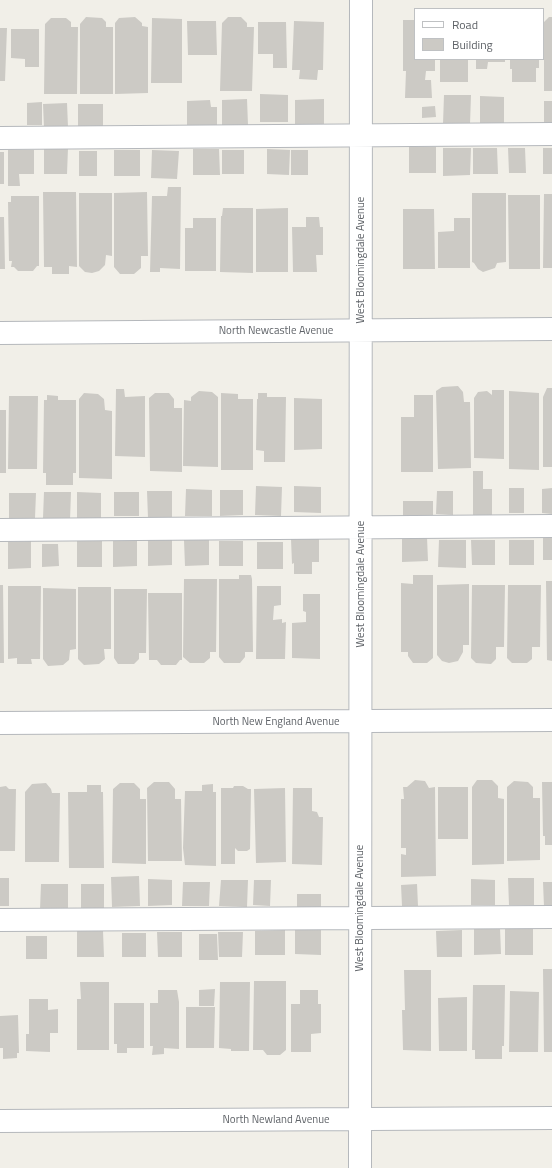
<!DOCTYPE html>
<html>
<head>
<meta charset="utf-8">
<style>
  body { margin:0 }
  #map { position:relative; width:552px; height:1168px; overflow:hidden; background:#f1efe8; font-family:"Titillium Web",sans-serif }
  canvas { display:block }
  .legend { position:absolute; left:414px; top:8px; width:130px; height:52px; box-sizing:border-box; background:#fff; border:1px solid #bfc1c3; margin:0; padding:5px 7px; list-style:none; font-size:12px; color:#5f6368 }
  .legend li { display:flex; align-items:center; gap:8px; height:20px }
  .legend b { width:20px; border:1px solid #bfc1c3 }
</style>
</head>
<body>
<div id="map">
<canvas width="552" height="1168"></canvas>
<ul class="legend">
<li><b style="height:5px;background:#fff"></b>Road</li>
<li><b style="height:11px;background:#cccac5"></b>Building</li>
</ul>
</div>
<script>
const g = document.querySelector('canvas').getContext('2d');
g.lineJoin = 'round';
function paint(path, color) {
  g.fillStyle = color;
  g.fill(path, 'evenodd');
}
function stroke(path, color, width, dash) {
  g.strokeStyle = color;
  g.lineWidth = width;
  g.lineCap = dash ? 'butt' : 'round';
  g.setLineDash(dash || []);
  g.stroke(path);
}
function drawText(font, color, halo, rows, align = 'center') {
  g.font = font + ' "Titillium Web",sans-serif';
  g.lineWidth = 3.5;
  g.setLineDash([]);
  g.textBaseline = 'middle';
  g.strokeStyle = halo;
  g.fillStyle = color;
  for (const [text, x, y, turn = 0] of rows) {
    g.save();
    g.translate(x, y);
    g.rotate((+turn || 0) * Math.PI / 180);
    g.textAlign = isNaN(turn) ? turn : align;
    if (halo) g.strokeText(text, 0, 0);
    g.fillText(text, 0, 0);
    g.restore();
  }
}
const building = new Path2D(`
  M86,17L102,18L106,22V27H113V94H80V24Z
  M135,17L142,23V26L148,27V93L115,94V23L119,18Z
  M228,17H241L247,23V27H254L252,91H220L222,23Z
  M549,17H552V91H544V22Z
  M51,18H66L71,22V27H78L77,94H44L45,24Z
  M152,18L182,19V83H151Z
  M403,20H415V59H435V71H426L425,80H431L432,98H405L406,71H403Z
  M187,21H216L217,55H188Z
  M294,21L324,22L323,70H318L317,80L299,79L300,70H292Z
  M258,22H286L287,68H273V54H258Z
  M0,28H7L5,81H0Z
  M11,29H39V67H25V59L11,58Z
  M440,59H468V82H440Z
  M476,59H505V62H488L487,69H476Z
  M510,59H539V68H536V82H512V69H510Z
  M260,94L288,95V122H260Z
  M444,95H471L470,124H443Z
  M480,96L504,97V124H480Z
  M247,99L248,125L222,126V100Z
  M324,99V125L295,126V100Z
  M210,100L211,107H217V125L187,126V101Z
  M544,101H552V124H544Z
  M42,102V125H27V103Z
  M67,103L68,127L44,128L43,104Z
  M78,104H103V129L78,128Z
  M435,106L436,117L422,118V107Z
  M409,147H436V173H409Z
  M44,148H68L67,174H44Z
  M443,148H471L470,175L443,176Z
  M473,148H497L498,174H473Z
  M508,148H525L526,173H509Z
  M543,148H552V174H543Z
  M193,149H219L220,175H193Z
  M267,149L290,150L289,175L267,174Z
  M8,150H34V174H19L20,186H8Z
  M114,150H140V176H114Z
  M152,150L179,151L177,179L151,178Z
  M222,150H244V174H222Z
  M291,150H308V175H291Z
  M79,151H97V176H79Z
  M0,152H4V184H0Z
  M168,187H181L180,269L160,268V272H150L152,196H167Z
  M43,192H76L77,267L69,266V274H52V267H44Z
  M147,192L148,256H141V268L134,274H120L114,267V193Z
  M79,193H112V256L106,255L105,265L99,271L92,273L85,272L79,266Z
  M472,193H506V262L497,263L495,268L483,272L478,269L474,263L472,262Z
  M544,194H552V268H543Z
  M508,195H540V269H509Z
  M11,196H39V266H37L33,271H18L14,267H11L12,261H9L8,202H11Z
  M223,208H253V273L220,272L221,216H222Z
  M288,208V272H256V209Z
  M403,209H434L435,269H403Z
  M0,217H4L5,269H0Z
  M306,217H319L320,227H323V255H316L317,272H293L292,227H306Z
  M193,218H216V271H185V228H193Z
  M454,218H470V268H438V232L454,231Z
  M458,386L463,392L464,402H470L471,468L438,469L436,391L442,387Z
  M547,388H552V467H543V397Z
  M116,389H124L125,397L145,396V457L115,456Z
  M492,390H504V459L474,458V398L478,392L487,391L492,395Z
  M199,391L212,392L218,397V467L183,466L184,400L191,401V397Z
  M509,391L539,393V470L509,469Z
  M84,393L98,394L104,399L105,410L112,411V479L79,478V399Z
  M155,393H169L174,399V408H182V472L150,471L149,398Z
  M221,393L238,394V399H253V470H221Z
  M258,393H267V397H286L285,462H264V451L256,450L257,399H258Z
  M47,395L58,396V400H76V473H73V485H46V473H43L44,400H47Z
  M414,395H433V472H401V417H414Z
  M9,396H38L37,469H8Z
  M294,398L322,399V449L294,450Z
  M0,410H6V473H0Z
  M473,471H483V489H492V515H473Z
  M256,486L282,487L281,516L255,515Z
  M294,486L321,487V513L294,512Z
  M509,488H524V513H509Z
  M552,488V514L542,513V489Z
  M186,489L212,490V516H185Z
  M220,490H243V515L220,516Z
  M147,491H172V518H148Z
  M437,491H453V515L436,514Z
  M44,492H71L70,520L43,518Z
  M77,492L101,493V518H77Z
  M114,492H139V516H114Z
  M9,493H36L35,518H9Z
  M403,501H433V517L403,518Z
  M402,537H427L428,561L402,562Z
  M543,537H552V560H543Z
  M319,538V562H312V574H294V563L292,564L291,539Z
  M209,539V565L185,566L184,540Z
  M77,540H102V567H77Z
  M137,540V566L113,567V541Z
  M148,540H172V565L148,566Z
  M439,540H466V568L438,567Z
  M471,540H495V565H472Z
  M509,540H534V565H509Z
  M31,541V568L8,569V542Z
  M219,541H243V566H219Z
  M257,542H283V569H257Z
  M42,544H58L59,566L42,567Z
  M239,575H251L252,579L253,652H245V657L240,663H224L219,657V579H239Z
  M413,575H433V658L427,663H413L408,656V652H401V583L413,584Z
  M184,579H217L216,652H210V658L204,663H190L183,657Z
  M546,581H552V661L547,660Z
  M469,584V645H463V652L458,661L449,663L442,661L437,655V585Z
  M0,585H3L4,663H0Z
  M472,585H505L504,647H496V659L491,664L476,663L471,658Z
  M508,585H541L540,647H532V659L527,663H512L507,658Z
  M8,586H41L40,659H31L32,664H17V658L8,659Z
  M257,586H281V605L274,606L273,620L282,619V623L286,622L285,659H256Z
  M78,587H111V649H104L105,659L99,664L84,665L78,659Z
  M43,588L76,589V649L70,650L69,660L63,665L48,666L43,659Z
  M114,589H147L146,653H139V659L134,664H118L114,658Z
  M148,593H182V660H180L176,665H161L157,660H149Z
  M303,594H320V659L292,658V623L306,622V612L303,611Z
  M415,780L425,781L429,788L435,787L436,876L401,877V854L406,855V848H401V799H404L403,787H407Z
  M477,780H492L498,786V798L504,799V864L472,865V787Z
  M514,781L528,782L533,787V798H540V860L507,861V787Z
  M154,782H169L175,789V799H181L182,861H148L147,788Z
  M542,782H552V845H545V836H543Z
  M46,783L51,789L52,793H60L59,862H25V792L32,784Z
  M120,783H134L140,789V799H146V864L112,863L113,789Z
  M213,784V792H216V866L185,865L183,848L185,791H202V785Z
  M87,785H101V792H103L104,868H69L68,792H87Z
  M6,786L9,789H16L15,851H0V787Z
  M234,786H243L248,789H251L250,849L247,851H238L235,848V864H221V788H233Z
  M438,787H468V839H438Z
  M285,788L286,862L256,863L254,789Z
  M293,788H312V811L317,812L319,817H323L322,865L292,864Z
  M139,876L140,906L112,907L111,877Z
  M0,878H9V906H0Z
  M508,878H534V905H509Z
  M148,879L172,880V905L148,906Z
  M471,879L495,880V905H471Z
  M221,880H248L247,907L219,906Z
  M254,880H271L270,906L253,905Z
  M183,882H210L209,906H182Z
  M543,882H552V907H544Z
  M41,884H68V911L40,910Z
  M81,884H104V909H81Z
  M417,884L418,906H402L401,885Z
  M297,894H321V907L297,908Z
  M295,928L321,929V955L295,954Z
  M474,928H500L501,954L474,955Z
  M505,928H533V955H505Z
  M285,930V955H255V931Z
  M462,930V957H437L436,931Z
  M77,931H103L104,957H77Z
  M157,932H182V957H158Z
  M218,932H243L242,957H219Z
  M122,933H146V957H122Z
  M199,934H217L218,960H199Z
  M26,936H47V959H26Z
  M543,969H552V1052H544Z
  M404,970H431V1051L403,1050L402,1010H405Z
  M254,981H286V1050L280,1055H267L263,1050H253Z
  M80,982H109V1050H77V999H81Z
  M220,982H250L249,1051H231V1049L219,1048Z
  M473,985H505L504,1046H502V1059H475V1050H472Z
  M215,989L214,1006H199V990Z
  M158,990H177L179,1002V1049L164,1048V1054L152,1055L153,1046H150V1003H158Z
  M300,990H318V1004H321V1033L311,1034V1052H291V1004H300Z
  M510,991L539,992L538,1052H509Z
  M467,997V1051H439L438,998Z
  M29,999H48V1010L58,1009V1033H50V1052L26,1051V1034H29Z
  M114,1003H144V1048H127V1053H117V1044H114Z
  M186,1007H215L214,1048H186Z
  M18,1015L19,1053H17V1058L3,1059V1048H0V1016Z`);
const minor = new Path2D(`
  M0,138L552,134
  M0,333L552,329
  M0,530L552,526
  M0,723L552,720
  M0,920L552,917
  M0,1121L552,1118
  M360,1168L361,0`);
const streetNames = [
  ["West Bloomingdale Avenue",361,260,-90],
  ["North Newcastle Avenue",276,331],
  ["West Bloomingdale Avenue",361,584,-90],
  ["North New England Avenue",276,722],
  ["West Bloomingdale Avenue",360,908,-90],
  ["North Newland Avenue",276,1120]
];
paint(building, '#cccac5');
stroke(minor, '#b5b8bc', 24);
stroke(minor, '#fff', 22);
drawText('11px', '#5f6368', '#fff', streetNames);
</script>
</body>
</html>
